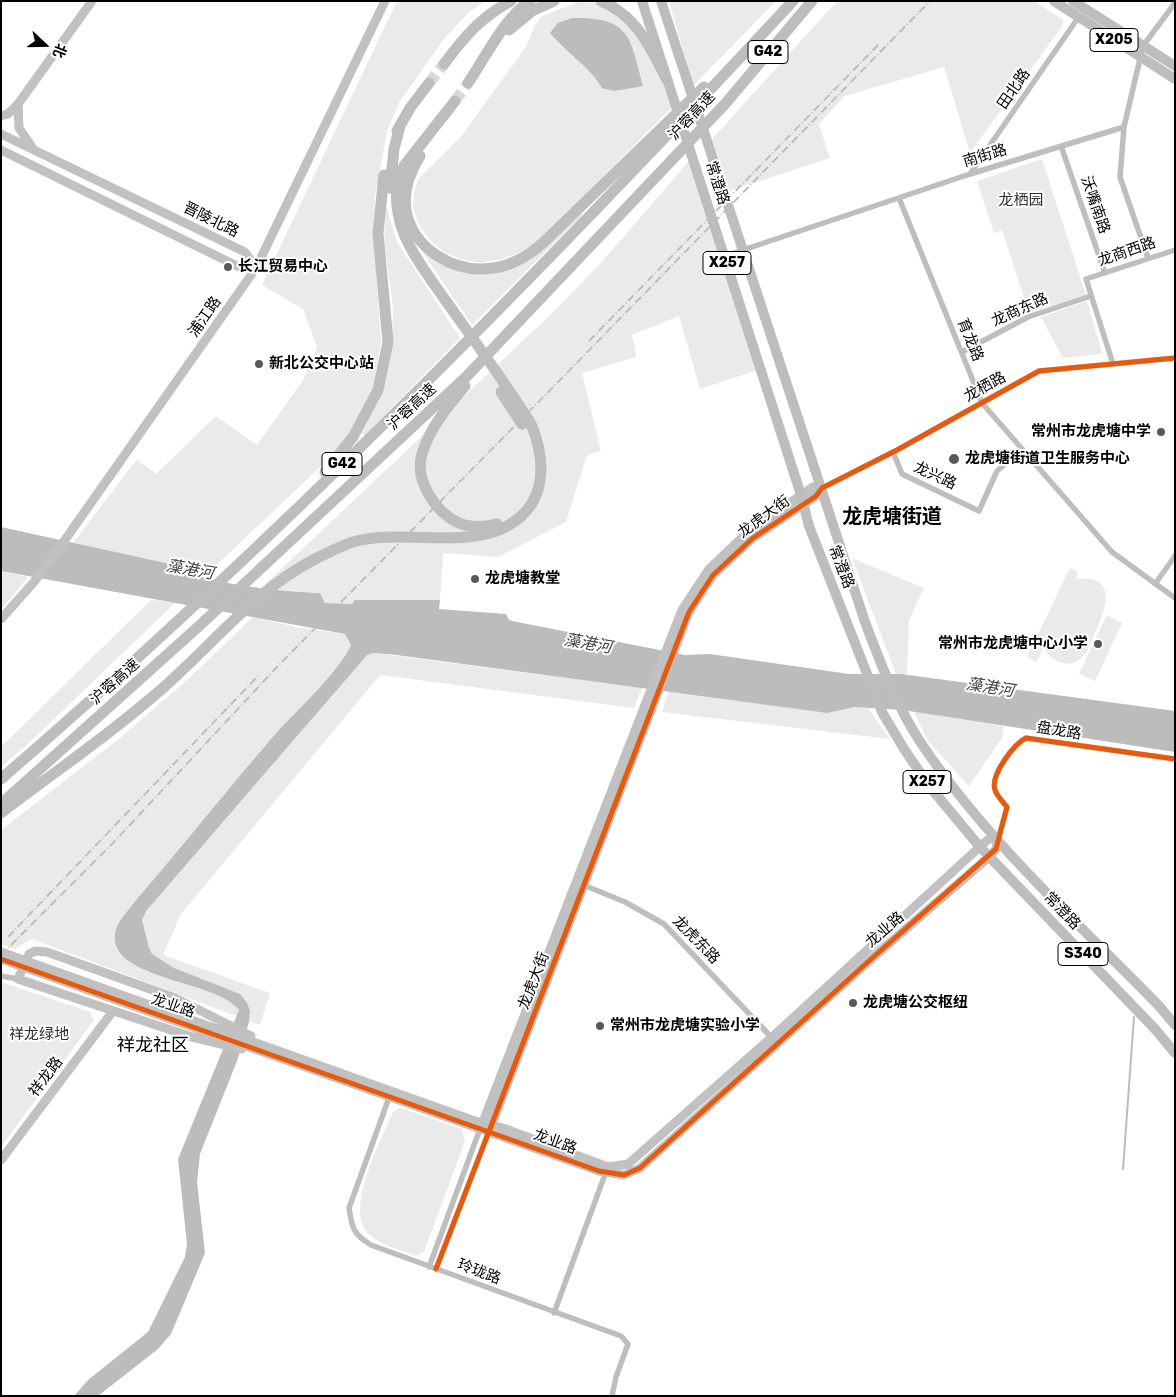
<!DOCTYPE html>
<html>
<head>
<meta charset="utf-8">
<style>
  body { margin:0 }
  #map { position:relative; width:1176px; height:1397px; overflow:hidden; background:#fff; font-family:Rubik,"Noto Sans SC",sans-serif }
  canvas { display:block }
  .frame { position:absolute; inset:0; border:2px solid #000; pointer-events:none }
  .north { position:absolute; left:20px; top:20px; width:50px; height:50px; -webkit-text-stroke:4px #fff; paint-order:stroke; rotate:111deg; font-size:14px; font-weight:700; line-height:20px; text-align:center; color:#000 }
  .north::after { content:''; display:block; margin:auto; width:18px; height:22px; background:#000; clip-path:polygon(50% 0,100% 100%,50% 72%,0 100%) }
</style>
</head>
<body>
<div id="map">
<canvas width="1176" height="1397"></canvas>
<div class="frame"></div>
<div class="north">北</div>
</div>
<script>
const g = document.querySelector('canvas').getContext('2d');
g.lineJoin = 'round';
function paint(path, color) {
  g.fillStyle = color;
  g.fill(path, 'evenodd');
}
function stroke(path, color, width, dash) {
  g.strokeStyle = color;
  g.lineWidth = width;
  g.lineCap = dash ? 'butt' : 'round';
  g.setLineDash(dash || []);
  g.stroke(path);
}
function drawText(font, color, halo, rows, align = 'center') {
  g.font = font + ' Rubik,"Noto Sans SC",sans-serif';
  g.lineWidth = 4;
  g.setLineDash([]);
  g.textBaseline = 'middle';
  g.strokeStyle = halo;
  g.fillStyle = color;
  for (const [text, x, y, turn = 0] of rows) {
    g.save();
    g.translate(x, y);
    g.rotate((+turn || 0) * Math.PI / 180);
    g.textAlign = isNaN(turn) ? turn : align;
    if (halo) g.strokeText(text, 0, 0);
    g.fillText(text, 0, 0);
    g.restore();
  }
}
const green = new Path2D(`
  M397,1H486L468,13L443,40L399,103L387,131L375,197L374,239L381,342L373,388L348,436L320,467L204,577L190,573L184,567L73,543L137,459L156,474L216,416L257,445L303,380L317,347L303,309L262,285Z
  M669,1H776L693,86Z
  M837,1H1034L1063,20V25L970,153L944,67L845,96L819,124L830,158L729,191L712,139Z
  M578,2L597,3L626,19L656,66L672,107L563,218L538,241L520,252L502,259L480,263L461,259L444,252L430,240L419,225L413,208L414,193L418,179L459,139L526,47L535,25L542,16Z
  M1042,159L1086,295L1029,313L1002,230L994,233L977,181Z
  M689,161L758,370L700,389L679,316L632,335L636,357L582,373L601,451L590,454L586,458L566,522L498,557L443,553L440,600H355L353,604L325,603L320,593L261,588L549,316L601,263Z
  M387,208L397,242L460,338L364,436L362,433C382,396 392,359 393,316C393,293 387,270 385,248C384,235 385,222 385,209Z
  M581,214L582,216L472,325L421,250L423,248L439,262L495,271Z
  M1087,301L1102,354L1063,358L1041,317Z
  M852,558L924,588L909,620L907,675L896,674Z
  M1070,568L1078,572L1076,579C1119,574 1106,610 1095,633C1091,642 1088,654 1079,660C1065,669 1049,660 1044,647L1036,662L1027,657Z
  M1,571L28,577L1,610Z
  M151,600L176,602L29,743L1,767V747Z
  M1107,615L1122,623L1095,681L1079,674Z
  M253,617L296,627L391,641L390,655L642,688L634,708L380,675L181,914L163,955L270,993L260,1025L32,939L15,949L1,944V830L120,738L185,682Z
  M669,691L827,713L855,707L868,708L890,739L662,712Z
  M914,712L1003,726L1002,738L969,786L928,741Z
  M1,982L90,1012L94,1020L1,1147Z
  M401,1108L462,1129L465,1141L424,1252L416,1256C401,1250 382,1246 370,1235C342,1212 382,1139 393,1112Z`);
const water = new Path2D(`
  M572,18C630,17 630,36 643,86L614,91L602,88C590,67 567,53 550,33L558,23Z
  M1,527L184,567C199,585 293,592 320,593L325,603L352,604L355,600H440L439,609L506,614L509,620L517,622L685,655L710,654L849,674H901L1175,711V752L902,710L855,707L827,713L389,654L373,653L367,655L146,911L142,920L149,948L152,954L174,968L240,994L247,1003L250,1011L249,1022L237,1061L200,1154L197,1182L205,1253L171,1334L158,1349L98,1396H74L88,1380L148,1332L185,1257L187,1244L178,1159L239,1010C217,980 109,980 115,934C116,923 126,914 132,905C181,848 228,789 277,732C296,712 342,668 351,645L345,634L1,571Z`);
const stream = new Path2D(`
  M1123,1169L1134,1017`);
const highwayTunnel = new Path2D(`
  M429,83L444,64
  M455,101L468,83`);
const street = new Path2D(`
  M1124,127L1120,177L1148,258
  M1061,146L1105,273
  M970,174L1078,18
  M899,198L982,403L1112,552L1175,598
  M725,256L970,174L1124,127L1143,46L1175,3
  M962,352L1028,317L1091,296
  M1113,364L1086,279L1175,250
  M893,452L902,474L979,511L997,471L1022,449
  M822,488L897,450L1039,371L1175,358
  M1155,584L1175,556
  M998,839L1007,807C1003,802 997,796 995,790C990,775 1014,744 1026,738L1175,759
  M581,884L625,902L664,924L773,1039
  M1,976L18,979
  M390,1095L349,1208C352,1228 353,1234 371,1245L621,1336L628,1344L616,1377L612,1396
  M429,1267L480,1129
  M436,1269L489,1131
  M554,1313L607,1169`);
const secondary = new Path2D(`
  M18,104L19,128L32,147
  M1,116L8,114L18,104L92,1
  M1,134L245,252L256,268
  M1,150L239,267L256,268
  M1,619L34,582L67,537L256,268L385,1
  M1,952L472,1120L503,1128L608,1167L628,1164L772,1037L984,843L989,839H998L996,849L989,857L870,960L640,1168L624,1175L599,1171L1,959
  M242,1049L192,1037L18,979L29,954L35,951L47,952L175,998L251,1036
  M481,1127L682,610L709,569L749,531L813,487L822,488
  M490,1129L689,612L713,575L753,538L816,496L822,488
  M1,1160L113,1011`);
const primary = new Path2D(`
  M642,1L801,495L809,526L882,712L904,749L930,787L980,847L1155,1029L1175,1053
  M661,1L865,622C881,664 897,708 923,746C988,842 1078,923 1160,1007L1175,1025
  M1054,1L1175,79
  M1073,1L1175,66`);
const highway = new Path2D(`
  M601,1C637,16 650,47 667,80
  M509,30L532,11L554,1
  M444,64C465,36 480,18 511,1
  M468,83C485,58 505,17 530,1
  M397,131L410,108L429,83
  M420,156C410,172 403,191 406,210C413,249 454,274 493,268C512,266 529,255 543,243L704,87
  M390,188L394,149L400,126
  M465,386C448,406 429,429 422,454C414,480 436,513 459,523C470,528 486,527 497,524
  M501,392L522,424
  M325,472L353,437L378,390L388,342L378,233L384,175
  M1,779C281,537 541,272 793,1
  M1,804L198,627L467,376L725,104L812,1
  M1,813C53,773 108,736 157,693C209,649 253,591 315,559C327,553 341,546 353,542C404,527 477,554 519,518C548,494 544,455 531,424C505,382 475,342 446,301C430,278 404,245 399,218C395,199 395,183 404,166L455,101`);
const rail = new Path2D(`
  M589,341L879,44
  M8,937L259,675
  M1,955L113,843L277,667L562,378L930,1`);
const cycleway = new Path2D(`
  M1,959L599,1171L624,1175L640,1168L870,960L996,849L1007,807C1003,802 997,796 995,790C990,775 1014,744 1026,738L1175,759
  M436,1269L689,612L713,575L753,538L816,496L822,488L897,450L1039,371L1175,358`);
const markers = [
  [228,267,5,"#595959"],
  [259,364,5,"#595959"],
  [1161,432,5,"#595959"],
  [954,459,6,"#595959"],
  [475,579,5,"#595959"],
  [1098,644,5,"#595959"],
  [853,1003,5,"#595959"],
  [600,1026,5,"#595959"]
];
const shields = [
  [1114,40,48],
  [768,52,40],
  [727,263,48],
  [342,464,40],
  [927,782,48],
  [1083,954,50]
];
const shieldNames = [
  ["X205",1114,40],
  ["G42",768,52],
  ["X257",727,263],
  ["G42",342,464],
  ["X257",927,782],
  ["S340",1083,954]
];
const streetNames = [
  ["田北路",1014,89,-55],
  ["沪蓉高速",692,116,-47],
  ["南街路",985,156,-17],
  ["常澄路",717,183,72],
  ["沃嘴南路",1095,205,71],
  ["晋陵北路",211,220,26],
  ["龙商西路",1127,252,-19],
  ["龙商东路",1020,310,-24],
  ["浦江路",205,317,-55],
  ["育龙路",970,340,68],
  ["龙栖路",985,387,-29],
  ["沪蓉高速",412,407,-43],
  ["龙兴路",935,476,25],
  ["龙虎大街",764,517,-36],
  ["常澄路",841,567,69],
  ["沪蓉高速",115,682,-42],
  ["盘龙路",1059,731,9],
  ["常澄路",1062,911,46],
  ["龙业路",885,930,-41],
  ["龙虎东路",696,940,46],
  ["龙虎大街",534,981,-69],
  ["龙业路",173,1006,19],
  ["祥龙路",46,1077,-53],
  ["龙业路",555,1142,20],
  ["玲珑路",479,1272,20]
];
const parkNames = [
  ["龙栖园",1021,201],
  ["祥龙绿地",39,1035]
];
const poiNames = [
  ["长江贸易中心",238,267],
  ["新北公交中心站",269,364],
  ["常州市龙虎塘中学",1151,432,"right"],
  ["龙虎塘街道卫生服务中心",965,459],
  ["龙虎塘教堂",485,579],
  ["常州市龙虎塘中心小学",1088,644,"right"],
  ["龙虎塘公交枢纽",863,1003],
  ["常州市龙虎塘实验小学",610,1026]
];
const waterNames = [
  ["藻港河",190,570,10],
  ["藻港河",588,644,10],
  ["藻港河",990,688,9]
];
const quarterNames = [
  ["祥龙社区",153,1046]
];
const districtNames = [
  ["龙虎塘街道",892,517]
];
paint(green, '#eaeaea');
paint(water, '#bcbcbc');
stroke(stream, '#bcbcbc', 2);
stroke(highwayTunnel, '#d9d9d9', 11, [11, 5.5]);
stroke(street, '#bebebe', 5.5);
stroke(secondary, '#c1c1c1', 9);
stroke(primary, '#bdbdbd', 10);
stroke(highway, '#bdbdbd', 11);
stroke(rail, '#bdbdbd', 2, [8, 2.5, 1, 2.5]);
stroke(cycleway, '#e8590c', 5);
for (const [x, y, r, color] of markers) {
  const dot = new Path2D();
  dot.arc(x, y, r, 0, 2 * Math.PI);
  g.fillStyle = color;
  g.fill(dot);
  stroke(dot, '#fff', 2);
}
for (const [x, y, w] of shields) {
  const box = new Path2D();
  box.roundRect(x - w / 2, y - 11.5, w, 23, 4);
  g.fillStyle = '#fff';
  g.fill(box);
  stroke(box, '#000', 1);
}
drawText('bold 14px', '#000', null, shieldNames);
drawText('15px', '#000', '#fff', streetNames);
drawText('15px', '#2f2f2f', '#fff', parkNames);
drawText('bold 15px', '#000', '#fff', poiNames, 'left');
drawText('italic 16px', '#404040', '#fff', waterNames);
drawText('18px', '#000', '#fff', quarterNames);
drawText('bold 20px', '#000', '#fff', districtNames);
</script>
</body>
</html>
